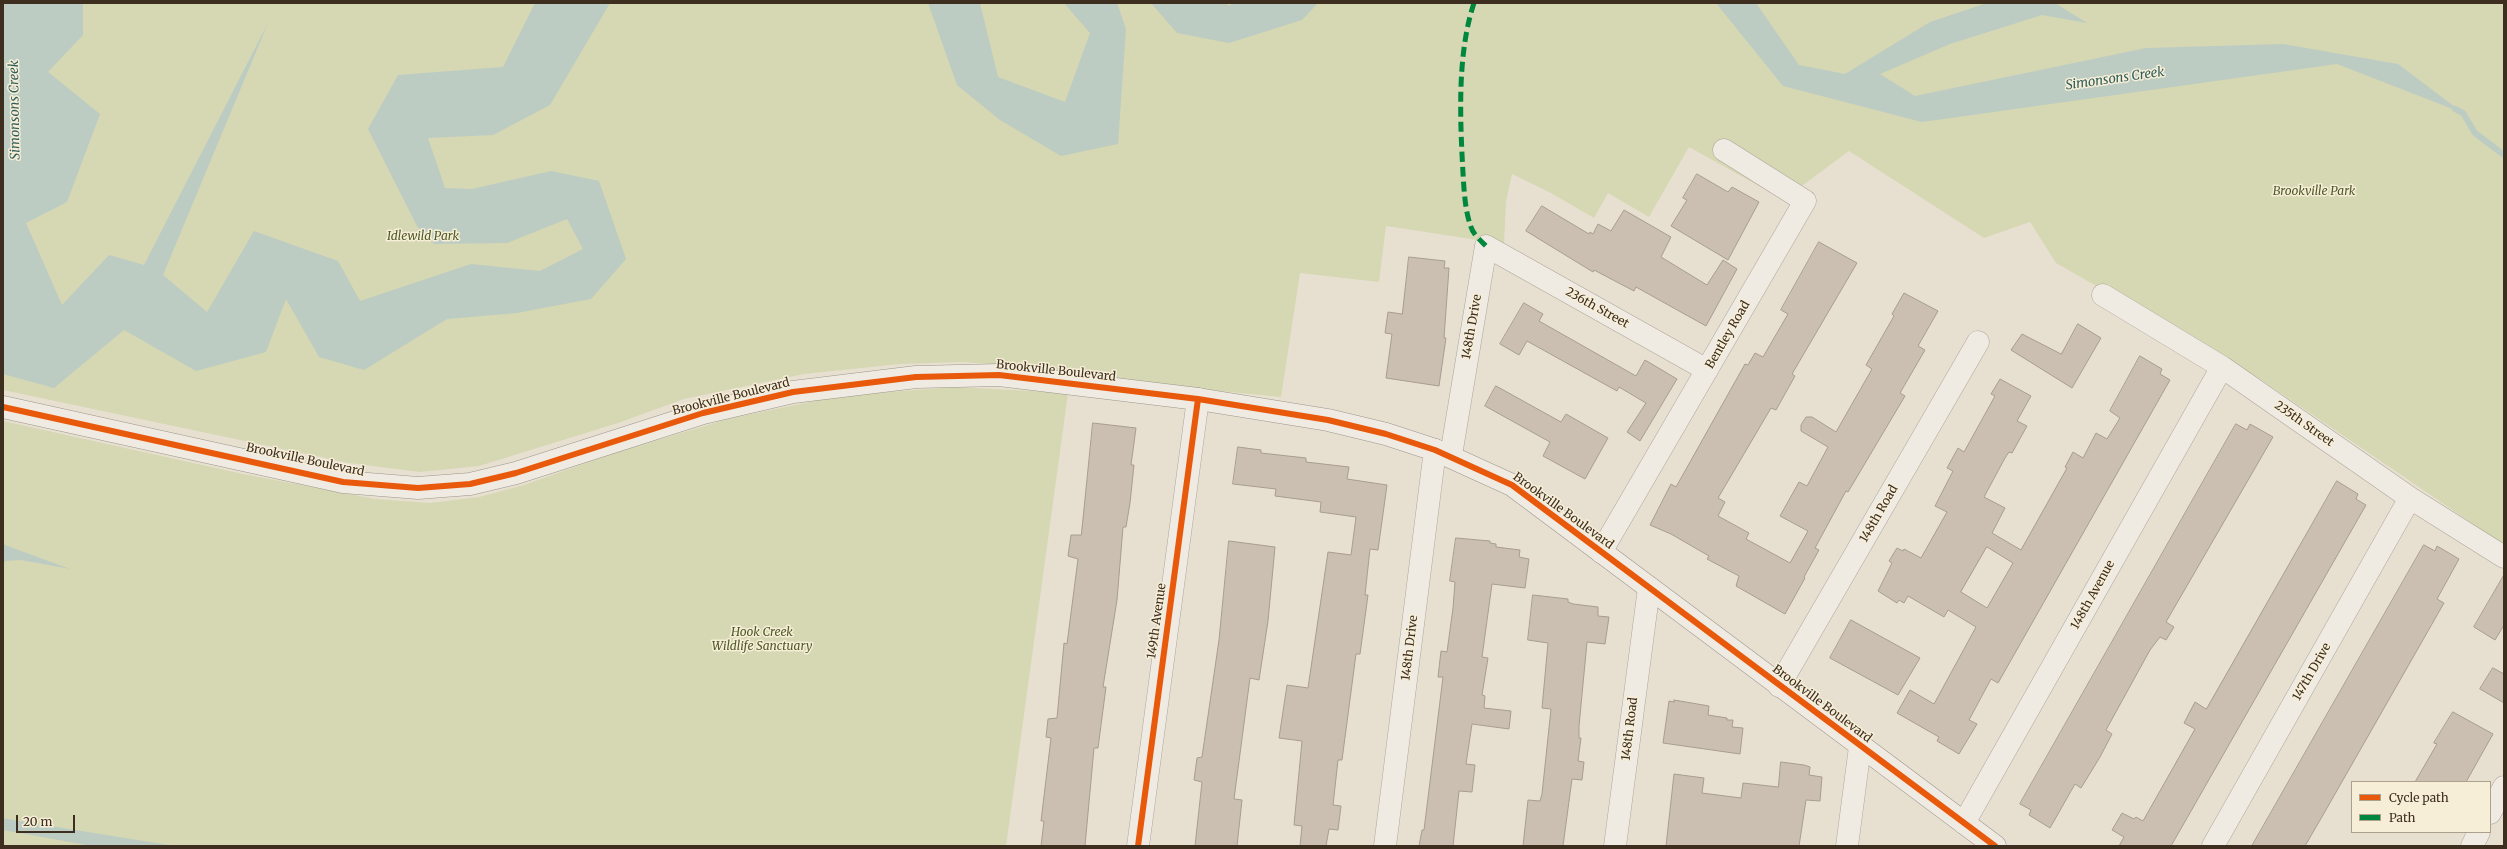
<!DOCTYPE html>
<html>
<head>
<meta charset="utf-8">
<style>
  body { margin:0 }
  #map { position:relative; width:2507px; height:849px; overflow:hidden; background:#e7e0d1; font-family:Merriweather,serif }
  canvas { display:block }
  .frame { position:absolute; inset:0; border:4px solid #3d2e20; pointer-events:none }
  .legend { position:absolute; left:2351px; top:781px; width:140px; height:52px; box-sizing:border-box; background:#f7eed8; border:1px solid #ada18e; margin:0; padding:5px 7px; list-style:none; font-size:12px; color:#3d2e20 }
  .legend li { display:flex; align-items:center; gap:8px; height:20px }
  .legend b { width:20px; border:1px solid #ada18e }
  .scale { position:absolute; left:16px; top:815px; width:59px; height:18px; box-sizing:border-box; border:2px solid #3d2e20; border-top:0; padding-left:5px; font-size:12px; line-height:14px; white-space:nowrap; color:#3d2e20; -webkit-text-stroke:3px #f7eed8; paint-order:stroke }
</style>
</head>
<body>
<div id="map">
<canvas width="2507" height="849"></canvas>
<div class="frame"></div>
<ul class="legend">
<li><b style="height:5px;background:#e8590c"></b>Cycle path</li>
<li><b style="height:5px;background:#00873e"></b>Path</li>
</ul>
<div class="scale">20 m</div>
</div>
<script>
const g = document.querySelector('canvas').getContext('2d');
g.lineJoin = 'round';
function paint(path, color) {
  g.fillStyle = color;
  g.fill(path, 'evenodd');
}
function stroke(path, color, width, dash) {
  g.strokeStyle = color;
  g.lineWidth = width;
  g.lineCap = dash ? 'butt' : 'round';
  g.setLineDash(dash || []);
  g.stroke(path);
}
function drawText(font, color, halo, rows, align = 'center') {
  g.font = font + ' Merriweather,serif';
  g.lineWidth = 3;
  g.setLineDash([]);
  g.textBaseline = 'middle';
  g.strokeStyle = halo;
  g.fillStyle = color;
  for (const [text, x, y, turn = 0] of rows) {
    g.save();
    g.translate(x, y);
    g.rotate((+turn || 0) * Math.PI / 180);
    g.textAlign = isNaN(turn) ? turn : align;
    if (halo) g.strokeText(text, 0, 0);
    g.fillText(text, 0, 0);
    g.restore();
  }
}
const green = new Path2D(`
  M3,3H2504V545L2260,379L2056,263L2030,222L1984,238L1849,151L1799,188L1777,196L1689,147L1649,217L1608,193L1594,218L1551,193L1512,174L1506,202L1504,244L1386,226L1379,282L1300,273L1281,397L1058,375V370L1045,368L962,362L900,364L804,374L684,399L618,423L479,466L420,472L349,463L3,390Z
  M955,387L1068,393L1006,846H3V421L243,474L375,499L430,503L479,497L524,485L611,454L728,419L838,396Z`);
const water = new Path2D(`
  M3,3H83V35L48,72L100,114L67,202L26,223L62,305L109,255L144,265L268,23L163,275L207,312L254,231L338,261L360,301L471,264L540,271L583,249L567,219L507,243L434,244L417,226L368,129L398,75L503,67L535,3H610L550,105L493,135L428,138L445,188L472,189L551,171L599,181L626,259L591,299L517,313L447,319L364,370L319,357L286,299L266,352L196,371L124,330L54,388L3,374Z
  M928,3H980L998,77L1065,102L1090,33L1064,3H1117L1126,29L1118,144L1061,156L1000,120L957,85Z
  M1151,3H1226L1229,6L1234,3H1318L1302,20L1229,43L1177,33Z
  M1716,3H1756L1799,65L1845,74L1930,22L1987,3H2055L2087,23L2042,15L1950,44L1880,74L1915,96L2146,48L2283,44L2398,64L2463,113L2337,64L1922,122L1783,86Z
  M3,543L5,545L70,569L21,560L5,561L3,567Z
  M3,818L13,820L175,846H92L3,830Z`);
const stream = new Path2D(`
  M2455,109L2463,113L2475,133L2504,155`);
const building = new Path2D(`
  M1697,174L1728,192L1732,187L1759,202L1728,260L1671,226L1687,200L1683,198Z
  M1542,206L1589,234L1590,232L1593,234L1598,224L1611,231L1624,210L1671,237L1661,257L1707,285L1723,260L1737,269L1706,326L1636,287L1634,291L1594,270L1593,272L1526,231Z
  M1819,242L1857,263L1792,374L1795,376L1776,410L1771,408L1718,498L1725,502L1718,516L1749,533L1746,539L1790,563L1808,531L1780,516L1799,482L1807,486L1828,447L1801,431V425L1806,417H1812L1836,432L1872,369L1866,365L1894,316L1892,314L1904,293L1938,311L1918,346L1925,350L1900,393L1905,396L1848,492L1846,491L1815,548L1819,550L1804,577L1805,578L1785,614L1736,586L1739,576L1707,559L1709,556L1671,534L1650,525L1671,484L1676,487L1745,364L1748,365L1755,353L1763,357L1788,314L1781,310Z
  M1409,257L1445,261L1444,268H1449L1444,338H1446L1439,386L1386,378L1392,334L1385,333L1388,312L1402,314Z
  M1524,303L1543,314L1539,321L1636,376L1645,360L1677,379L1640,441L1627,432L1646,403L1619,387L1617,391L1527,341L1519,355L1500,344Z
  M2078,324L2101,338L2072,388L2011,350L2022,334L2061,354Z
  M2140,356L2162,369L2160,374L2170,380L1998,683L1991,679L1969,720L1977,724L1959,754L1937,741L1939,737L1897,713L1910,690L1934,704L1976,627L1948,610L1944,617L1908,596L1904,603L1899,600L1897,603L1878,591L1892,563L1889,561L1897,548L1903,551L1904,549L1921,558L1947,512L1935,506L1953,471L1947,468L1958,448L1964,452L1995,396L1991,394L2000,379L2031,396L2017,421L2027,426L2012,453L2009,452L2005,458L1984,497L2005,508L1992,533L2021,550L2067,468L2065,467L2073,452L2083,458L2096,433L2107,439L2120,418L2110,411ZM1987,547L2013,563L1987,608L1961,592Z
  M1496,386L1561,422L1566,414L1608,438L1585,479L1543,456L1550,442L1485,406Z
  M1093,423L1136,428L1131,465H1134L1130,503L1126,527H1123L1117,600L1103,687H1106L1098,748H1094L1085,846H1041L1044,821H1041L1051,738L1046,737L1048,719L1057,718L1064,643L1067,644L1078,559L1068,556L1071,535H1081Z
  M2236,424L2247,430L2250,424L2273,437L2166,622L2174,627L2166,640L2160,637L2150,650L2106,730L2112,734L2100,757L2081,788L2075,784L2050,828L2029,815L2031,810L2020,804Z
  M1238,447L1261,450V453L1306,458V462L1349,467L1347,479L1387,485L1378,550L1370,549L1365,595H1368L1360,654H1356L1342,760H1338L1333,805L1341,806L1338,830L1329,829L1326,846H1300L1302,826L1294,825L1302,741L1279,738L1287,685L1308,688L1328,552L1351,555L1356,517L1320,512L1321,502L1275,496L1276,489L1233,484Z
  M2337,481L2358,494L2356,499L2366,505L2171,846H2119L2124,837L2112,830L2122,813L2134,819L2136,817L2143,821L2195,729L2184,723L2195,702L2206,709Z
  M1456,538L1490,541V543L1496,544V547L1520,550L1519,557L1529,559L1525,588L1492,584L1482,657L1488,658L1482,695L1485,696L1484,708L1511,711L1509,729L1472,724L1466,764L1475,765L1472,792L1459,791L1453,846H1419L1422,830H1424L1443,677H1438L1441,651L1447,652L1453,608L1455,582L1450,581Z
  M1229,541L1275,547L1268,621L1259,680L1250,678L1234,799L1242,800L1237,846H1195L1202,782L1194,780L1197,758L1202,757L1219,640Z
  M2424,545L2435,551L2437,546L2459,559L2437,599L2444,603L2323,815L2305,846H2252Z
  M2504,575V625L2495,640L2474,627Z
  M1533,595L1568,599V602L1573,604L1598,607V616L1609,617L1605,644L1587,642L1579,726V738H1581L1578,761L1584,762L1582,780L1572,779L1563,846H1523L1528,800L1540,801L1542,794L1551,709L1542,708L1548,643L1528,640Z
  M1851,620L1920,658L1898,695L1830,658Z
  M2493,668L2504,674V703L2480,689Z
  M1674,700L1709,706L1708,715L1727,718V720H1733L1732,727L1743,728L1740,754L1663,743L1669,701L1674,702Z
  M2453,712L2493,734L2466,782H2415L2437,744L2434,743Z
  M1781,762L1804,765L1810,767L1809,775L1822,777L1820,801L1806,800L1799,846H1666L1674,774L1704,778L1702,793L1741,798L1743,783L1778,787Z`);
const street = new Path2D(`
  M2103,295L2222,367L2410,498L2504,557
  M1451,455L1486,246L1707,370
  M1601,552L1805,201L1724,150
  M1779,686L1978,342
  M2490,813L2504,787
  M1964,823L2222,367
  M1138,846L1198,399
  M1385,846L1435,450
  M1615,846L1649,588
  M1847,846L1860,747
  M2213,846L2410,498
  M2472,846L2479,832`);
const secondary = new Path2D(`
  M3,407L343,482L418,488L470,484L516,473L703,413L793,392L916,377L999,375L1198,399L1328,420L1386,434L1435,450L1512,485L1995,846`);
const quiet = new Path2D(`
  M1474,3C1457,54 1460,119 1463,173C1464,190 1465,211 1471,227C1473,234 1481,241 1486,246`);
const cycleway = new Path2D(`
  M3,407L343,482L418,488L470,484L516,473L703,413L793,392L916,377L999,375L1198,399L1328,420L1386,434L1435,450L1512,485L1995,846
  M1138,846L1198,399`);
const parkNames = [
  ["Brookville Park",2314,192],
  ["Idlewild Park",423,237],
  ["Hook Creek",762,633],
  ["Wildlife Sanctuary",762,647]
];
const streetNames = [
  ["236th Street",1597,308,29],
  ["148th Drive",1472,327,-80],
  ["Bentley Road",1728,335,-60],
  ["Brookville Boulevard",1056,371,6],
  ["Brookville Boulevard",731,397,-14],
  ["235th Street",2304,424,35],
  ["Brookville Boulevard",305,460,12],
  ["Brookville Boulevard",1563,511,36],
  ["148th Road",1879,514,-60],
  ["148th Avenue",2093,595,-61],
  ["149th Avenue",1157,621,-82],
  ["148th Drive",1410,648,-83],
  ["147th Drive",2312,672,-60],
  ["Brookville Boulevard",1822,704,37],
  ["148th Road",1630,729,-83]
];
const waterNames = [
  ["Simonsons Creek",2115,79,-8],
  ["Simonsons Creek",15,110,-91]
];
paint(green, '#d6d7b3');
paint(water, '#bcccc2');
stroke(stream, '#bcccc2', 6);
paint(building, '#cbbfb2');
stroke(building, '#a89c90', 1);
stroke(street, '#ada599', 23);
stroke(secondary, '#9c958a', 23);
stroke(street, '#efebe3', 22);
stroke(secondary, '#efebe3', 22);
stroke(quiet, '#00873e', 5, [10, 5]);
stroke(cycleway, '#e8590c', 6);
drawText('italic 12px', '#4d5a26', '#f7eed8', parkNames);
drawText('12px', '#3d2e20', '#f7eed8', streetNames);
drawText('italic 13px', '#2f5d5a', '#f7eed8', waterNames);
</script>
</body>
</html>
